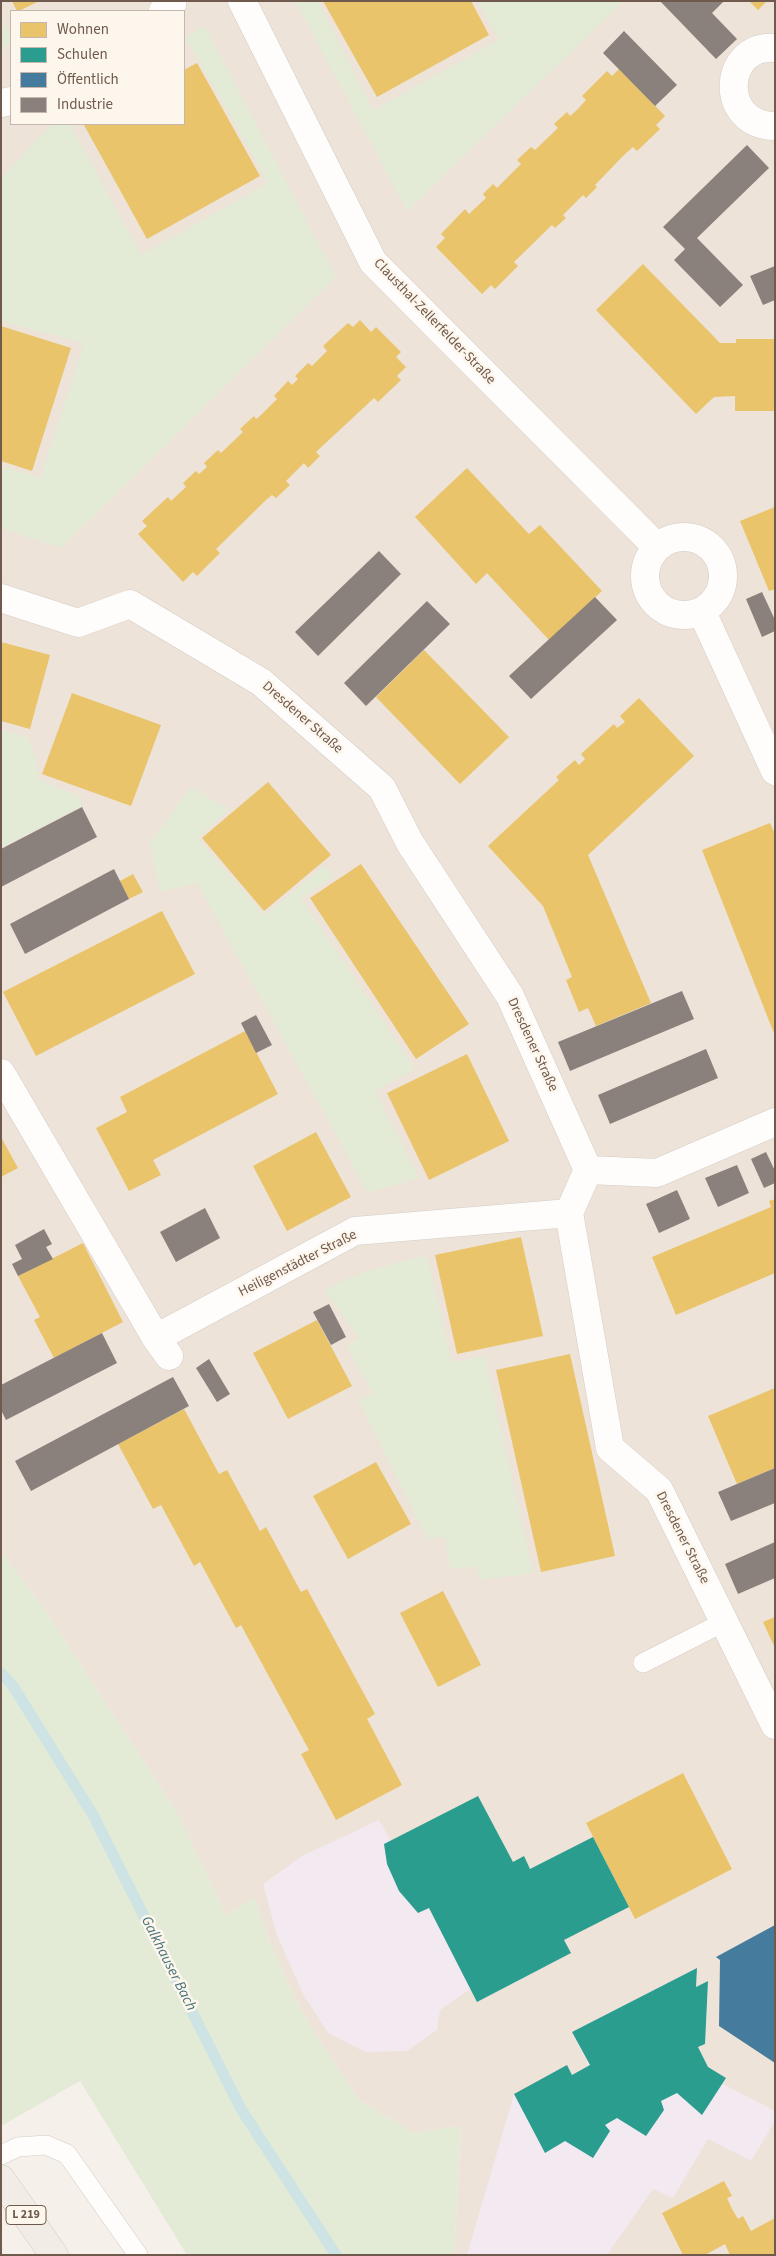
<!DOCTYPE html>
<html>
<head>
<meta charset="utf-8">
<style>
  body { margin:0 }
  #map { position:relative; width:776px; height:2256px; overflow:hidden; background:#f6f0ea; font-family:"Source Sans 3",sans-serif }
  canvas { display:block }
  .frame { position:absolute; inset:0; border:2px solid #70594d; pointer-events:none }
  .legend { position:absolute; left:10px; top:10px; width:175px; height:115px; box-sizing:border-box; background:#fdf6ec; border:1px solid #c5b7ac; margin:0; padding:6px 9px; list-style:none; font-size:15px; color:#70594d }
  .legend li { display:flex; align-items:center; gap:10px; height:25px }
  .legend b { width:25px; border:1px solid #c5b7ac }
</style>
</head>
<body>
<div id="map">
<canvas width="776" height="2256"></canvas>
<div class="frame"></div>
<ul class="legend">
<li><b style="height:14px;background:#e9c46a"></b>Wohnen</li>
<li><b style="height:14px;background:#2a9d8f"></b>Schulen</li>
<li><b style="height:14px;background:#457b9d"></b>Öffentlich</li>
<li><b style="height:14px;background:#8a817c"></b>Industrie</li>
</ul>
</div>
<script>
const g = document.querySelector('canvas').getContext('2d');
g.lineJoin = 'round';
function paint(path, color) {
  g.fillStyle = color;
  g.fill(path, 'evenodd');
}
function stroke(path, color, width, dash) {
  g.strokeStyle = color;
  g.lineWidth = width;
  g.lineCap = dash ? 'butt' : 'round';
  g.setLineDash(dash || []);
  g.stroke(path);
}
function drawText(font, color, halo, rows, align = 'center') {
  g.font = font + ' "Source Sans 3",sans-serif';
  g.lineWidth = 5;
  g.setLineDash([]);
  g.textBaseline = 'middle';
  g.strokeStyle = halo;
  g.fillStyle = color;
  for (const [text, x, y, turn = 0] of rows) {
    g.save();
    g.translate(x, y);
    g.rotate((+turn || 0) * Math.PI / 180);
    g.textAlign = isNaN(turn) ? turn : align;
    if (halo) g.strokeText(text, 0, 0);
    g.fillText(text, 0, 0);
    g.restore();
  }
}
const residential = new Path2D(`
  M1,1H775V2255H454L461,2126L413,2133L359,2100L315,2034L293,1995L268,1938L254,1898L226,1915L179,1816L43,1607L1,1552ZM11,11H184V124H11Z`);
const education = new Path2D(`
  M478,1796L562,1958L477,2002L470,1989L440,2010L437,2030L407,2051L365,2052L328,2033L303,1994L277,1935L263,1884L302,1856L379,1820L391,1841Z
  M697,1968L696,1987L708,1981L705,2044L698,2048L707,2067L726,2078L723,2084L775,2111V2121L751,2161L708,2139L673,2198L653,2189L607,2255H467L514,2094L567,2066L572,2075L589,2066L572,2032Z`);
const green = new Path2D(`
  M295,1H318L373,110L499,40L478,1H624L407,211Z
  M1,19L11,35V42L1,53Z
  M205,26L336,277L61,548L1,528V466L40,478L84,343L1,321V180L27,149L53,124H70L141,255L268,183L185,36Z
  M1,730L28,737L38,765L37,779L78,796L83,805L1,848Z
  M191,787L229,810L197,838L265,915L324,866L334,876L301,898L415,1069L375,1091L419,1178L368,1193L197,883L160,892L150,843Z
  M427,1256L452,1362L485,1356L533,1573L481,1580L475,1566L450,1569L445,1537L427,1539L358,1400L373,1393L346,1345L359,1338L324,1290C358,1273 390,1263 427,1256Z
  M1,1552L43,1607L179,1816L226,1915L254,1898L268,1938L293,1995L315,2034L359,2100L413,2133L461,2126L454,2255H187L80,2081L1,2126Z`);
const homes = new Path2D(`
  M12,1H39L19,11H17Z
  M323,1H471L489,35L377,97Z
  M749,1H767L758,10Z
  M197,63L260,176L147,239L84,125L87,124H184V70Z
  M619,69L665,116L656,125L660,129L637,151L633,147L624,155L595,185L597,187L586,198L583,195L563,215L566,218L555,228L552,225L514,262L518,266L495,289L491,285L482,294L436,247L445,238L441,234L465,209L469,214L486,198L483,194L493,184L497,188L521,164L517,160L531,147L535,150L558,128L554,124L567,112L570,116L578,109L586,100L582,96L607,71L612,76Z
  M643,264L720,343H736V339H775V411H735V396L714,397L696,414L596,310Z
  M360,320L371,332L376,327L401,352L396,357L406,367L397,376L401,380L378,402L374,398L316,452L320,456L308,468L304,463L286,481L290,485L276,498L272,495L266,500L216,549L220,553L197,576L193,572L183,582L138,534L147,526L142,521L168,497L171,501L186,487L183,483L196,471L199,474L207,467L204,463L218,450L221,453L243,432L240,429L254,416L256,419L259,417L277,399L274,396L288,381L292,385L298,379L295,376L308,363L312,366L327,351L323,346L348,323L353,327Z
  M1,326L71,348L32,471L1,461Z
  M467,468L529,534L540,525L602,591L549,640L487,573L476,584L415,517Z
  M775,507V589L769,591L740,521Z
  M1,642L50,655L30,729L1,721Z
  M424,650L509,737L460,784L376,697Z
  M72,693L161,725L131,806L42,774Z
  M639,698L694,756L588,855L651,1003L596,1026L588,1008L579,1012L566,980L572,977L543,906L488,846L559,780L556,777L575,760L579,765L585,759L581,754L614,724L617,728L625,722L620,716Z
  M268,782L331,855L264,911L202,838Z
  M770,823L775,834V1036L702,850Z
  M361,864L469,1024L416,1059L310,898Z
  M133,874L143,892L129,899L120,881Z
  M162,911L195,974L36,1056L3,992Z
  M245,1031L278,1094L153,1160L161,1175L129,1191L96,1128L127,1112L120,1097Z
  M467,1054L509,1141L429,1180L387,1093Z
  M316,1132L351,1197L287,1231L253,1166Z
  M1,1137L18,1168L1,1177Z
  M775,1199V1273L676,1315L652,1257L771,1207L769,1201Z
  M521,1237L543,1336L457,1354L435,1255Z
  M83,1243L123,1322L54,1358L34,1320L40,1317L18,1276Z
  M317,1320L352,1386L288,1419L253,1353Z
  M570,1354L615,1556L541,1572L496,1370Z
  M775,1388V1468L737,1484L708,1416Z
  M184,1409L219,1474L227,1470L260,1531L266,1527L301,1592L307,1589L375,1714L367,1719L402,1785L336,1820L301,1754L309,1750L241,1625L236,1628L200,1562L194,1566L161,1505L153,1509L118,1444Z
  M376,1462L411,1524L348,1559L313,1496Z
  M443,1591L481,1665L438,1687L400,1613Z
  M775,1617V1648L763,1622Z
  M683,1773L732,1869L635,1919L586,1823Z
  M724,2181L732,2196L727,2198L732,2209L738,2219L743,2216L751,2231L775,2218V2255H730L725,2244L705,2255H683L662,2213Z`);
const schools = new Path2D(`
  M478,1796L513,1862L524,1856L530,1869L593,1837L629,1907L564,1940L571,1953L477,2002L429,1908L418,1913L399,1891L387,1864L384,1844Z
  M697,1968L696,1987L708,1981L705,2044L698,2047L708,2067L726,2078L702,2115L677,2093L661,2101L664,2110L646,2136L617,2118L605,2125L610,2131L593,2158L565,2141L545,2153L514,2094L567,2065L572,2075L590,2065L572,2032Z`);
const public = new Path2D(`
  M775,1925V2063L719,2026L720,1960L716,1957Z`);
const industry = new Path2D(`
  M660,1H724L712,13L737,39L716,59Z
  M624,31L677,85L655,106L603,53Z
  M747,145L769,168L697,238L743,285L720,307L674,260L685,249L663,227Z
  M775,266V300L763,305L750,276Z
  M379,551L401,574L318,656L295,632Z
  M762,592L775,620V631L762,637L746,599Z
  M595,597L617,620L531,699L509,676Z
  M427,601L450,624L366,706L344,683Z
  M82,807L97,837L1,887V849Z
  M114,869L129,899L25,954L10,924Z
  M682,991L694,1019L570,1071L558,1042Z
  M256,1015L272,1045L256,1053L241,1023Z
  M706,1049L718,1078L610,1124L598,1095Z
  M766,1152L775,1171V1183L764,1188L751,1159Z
  M737,1165L749,1193L718,1207L705,1178Z
  M677,1190L690,1219L659,1233L646,1204Z
  M205,1208L220,1238L176,1262L160,1232Z
  M44,1229L52,1244L46,1247L53,1259L18,1276L12,1264L22,1259L15,1245Z
  M329,1304L346,1337L331,1345L313,1312Z
  M102,1333L117,1363L6,1420L1,1410V1385Z
  M209,1359L230,1394L217,1402L196,1368Z
  M173,1377L189,1406L31,1491L15,1461Z
  M775,1468V1503L731,1521L718,1492Z
  M775,1542V1578L738,1594L725,1564Z`);
const stream = new Path2D(`
  M1,1673L13,1686L93,1815L241,2109L336,2255`);
const lane = new Path2D(`
  M643,1663L724,1622
  M1,2155L18,2147L46,2145L67,2154L138,2255`);
const street = new Path2D(`
  M242,1L373,262L657,547
  M163,11L172,5V1
  M775,48C723,43 717,125 775,126
  M1,103L11,101
  M645 576a39 39 0 1 1 78 0a39 39 0 1 1-78 0Z
  M1,598L78,623L130,604L261,682L382,788L410,843L510,996L588,1170L569,1213L610,1448L659,1490L775,1725
  M702,612L775,771
  M1,1073L156,1338L169,1356
  M588,1170L657,1173L775,1122
  M156,1338L355,1231L569,1213`);
const primary = new Path2D(`
  M1,2179L54,2255`);
const shields = [
  [26,2215,40]
];
const shieldNames = [
  ["L 219",26,2215]
];
const streetNames = [
  ["Clausthal-Zellerfelder-Straße",434,322,46],
  ["Dresdener Straße",302,718,41],
  ["Dresdener Straße",532,1045,65],
  ["Heiligenstädter Straße",298,1264,-27],
  ["Dresdener Straße",682,1538,63]
];
const waterNames = [
  ["Galkhauser Bach",168,1964,63]
];
paint(residential, '#eee3d8');
paint(education, '#f2e9f1');
paint(green, '#e3ead6');
paint(homes, '#e9c46a');
paint(schools, '#2a9d8f');
paint(public, '#457b9d');
paint(industry, '#8a817c');
stroke(stream, '#cde3e4', 11);
stroke(lane, '#d3ccc5', 20);
stroke(street, '#d3ccc5', 29);
stroke(primary, '#d4cbc7', 29);
stroke(lane, '#fefdfc', 19);
stroke(street, '#fefdfc', 28);
stroke(primary, '#f1ece6', 28);
for (const [x, y, w] of shields) {
  const box = new Path2D();
  box.roundRect(x - w / 2, y - 9.5, w, 19, 4);
  g.fillStyle = '#fdf6ec';
  g.fill(box);
  stroke(box, '#70594d', 1);
}
drawText('bold 12px', '#70594d', null, shieldNames);
drawText('14px', '#70594d', '#fdf6ec', streetNames);
drawText('italic 15px', '#47737b', '#fdf6ec', waterNames);
</script>
</body>
</html>
